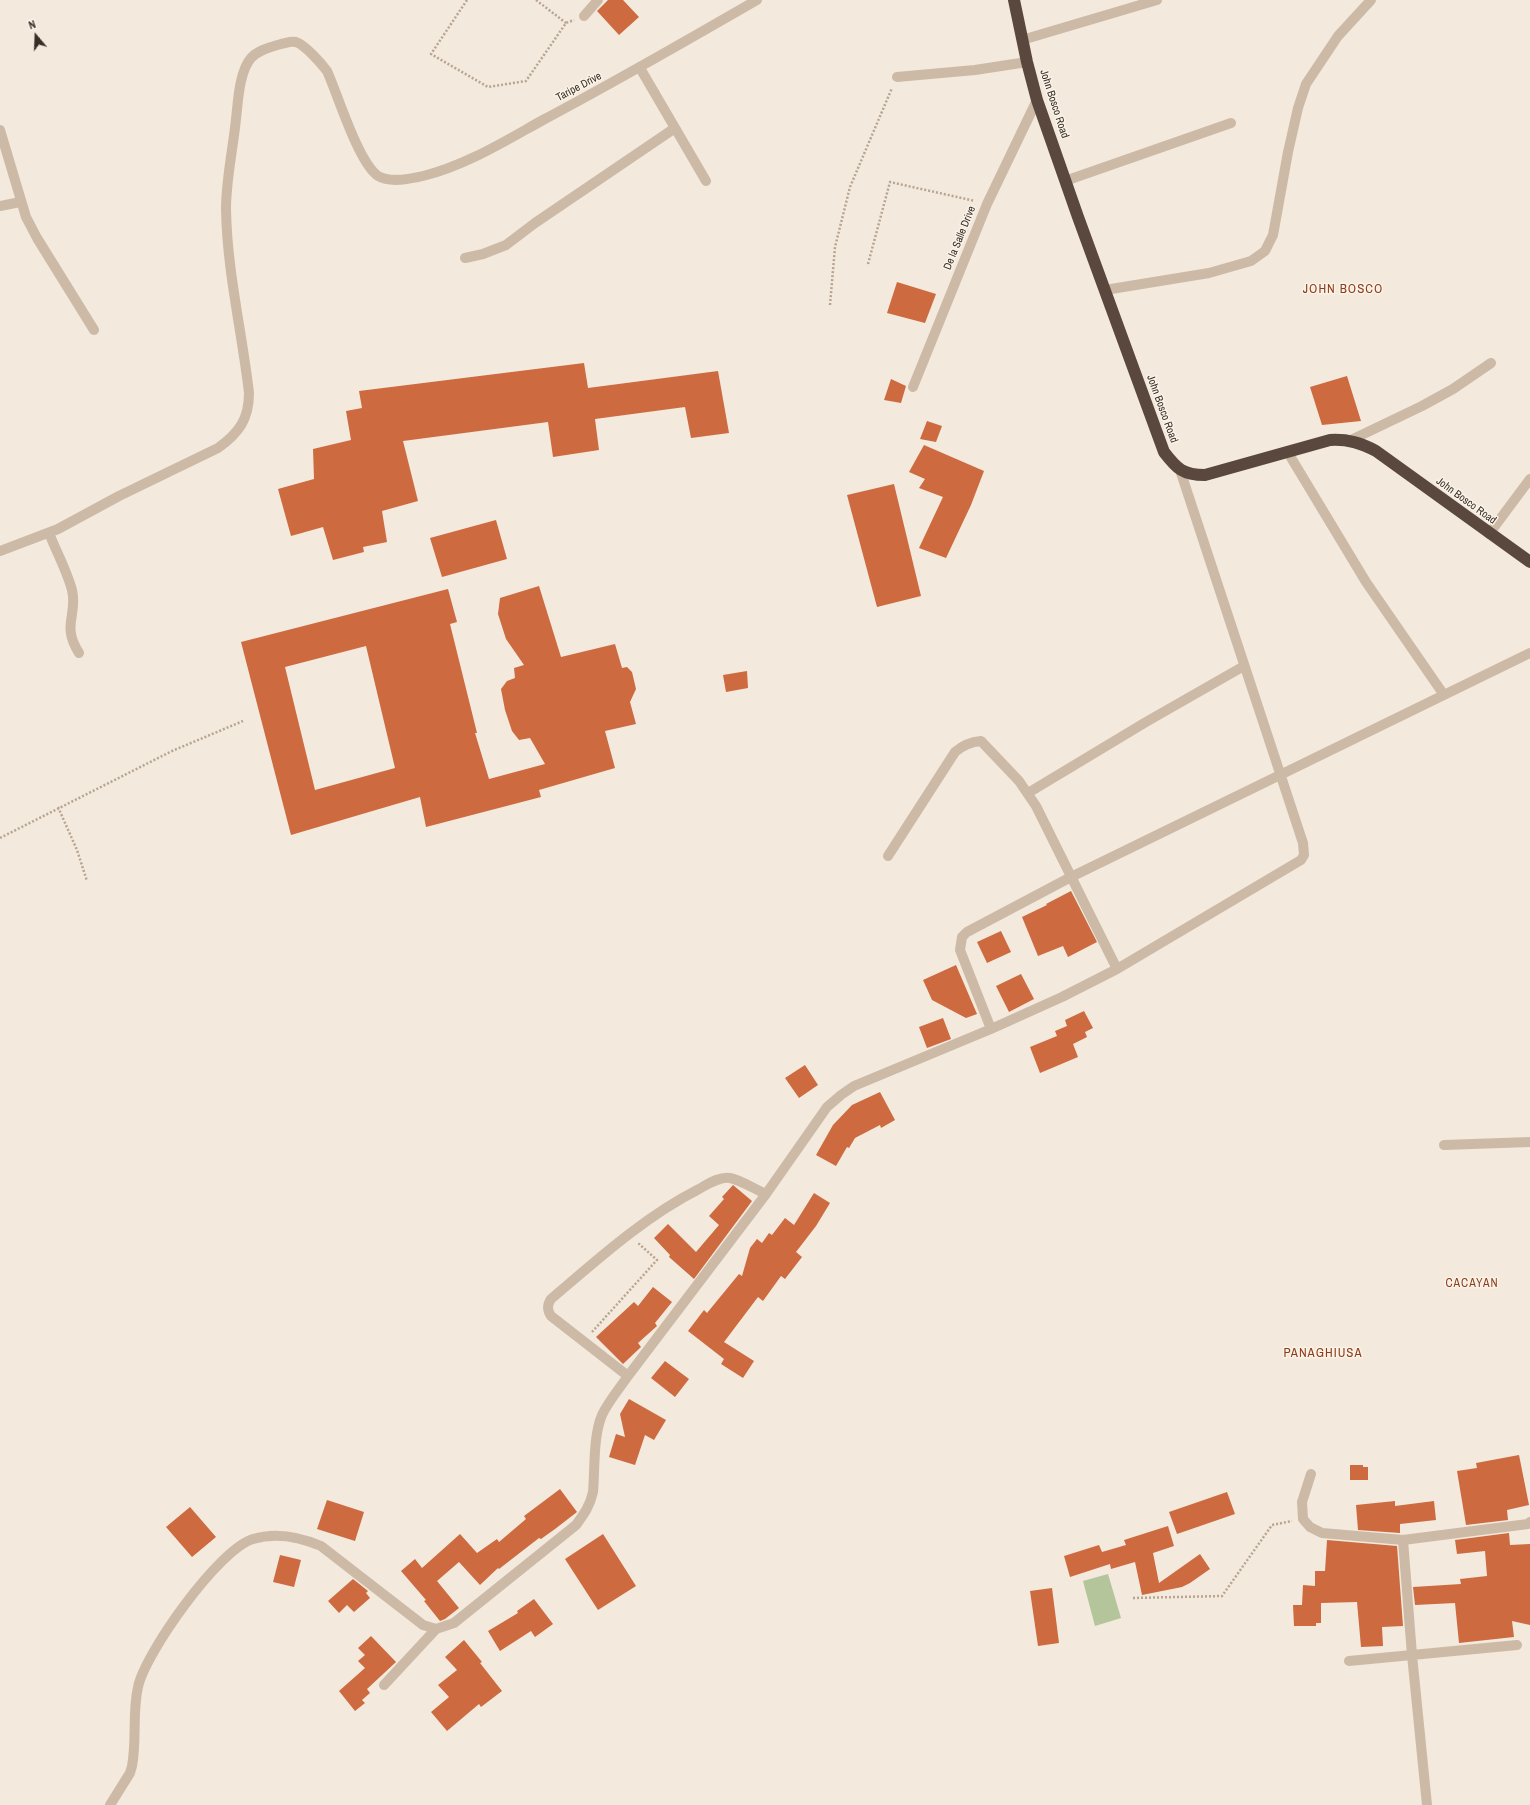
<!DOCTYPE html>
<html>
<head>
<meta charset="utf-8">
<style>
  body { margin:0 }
  #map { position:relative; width:1530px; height:1805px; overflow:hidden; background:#f3e9dc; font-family:"Archivo Narrow",sans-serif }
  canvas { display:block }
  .north { position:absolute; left:16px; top:16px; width:40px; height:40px; -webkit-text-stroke:3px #fbf3e8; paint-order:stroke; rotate:341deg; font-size:11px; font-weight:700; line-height:16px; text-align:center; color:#382e28 }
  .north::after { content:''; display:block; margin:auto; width:14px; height:18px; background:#382e28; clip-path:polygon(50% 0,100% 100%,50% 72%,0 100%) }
</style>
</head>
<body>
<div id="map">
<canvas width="1530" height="1805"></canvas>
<div class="north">N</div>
</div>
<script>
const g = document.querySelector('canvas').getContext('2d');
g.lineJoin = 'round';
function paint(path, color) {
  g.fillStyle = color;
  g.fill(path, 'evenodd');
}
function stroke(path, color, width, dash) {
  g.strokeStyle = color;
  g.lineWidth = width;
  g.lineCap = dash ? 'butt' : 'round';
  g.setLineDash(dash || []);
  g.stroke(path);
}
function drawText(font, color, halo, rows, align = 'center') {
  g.font = font + ' "Archivo Narrow",sans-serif';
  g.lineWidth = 3;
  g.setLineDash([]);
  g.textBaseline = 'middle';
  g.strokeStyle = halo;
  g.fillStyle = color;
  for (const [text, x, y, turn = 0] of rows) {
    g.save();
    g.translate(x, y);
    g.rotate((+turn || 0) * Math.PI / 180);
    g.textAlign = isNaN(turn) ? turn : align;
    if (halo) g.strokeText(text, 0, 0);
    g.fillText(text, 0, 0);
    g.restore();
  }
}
const green = new Path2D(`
  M1108,1574L1121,1618L1095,1626L1083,1581Z`);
const building = new Path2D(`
  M608,0H623L639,17L619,35L597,11Z
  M897,282L936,294L925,323L887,313Z
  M584,363L588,388L718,371L729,433L691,438L685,407L595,419L599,450L553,457L548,422L403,441L418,501L382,511L387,542L363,547L364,552L333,560L323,527L291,536L278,489L314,479L313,449L351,440L346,411L362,408L359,391Z
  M1347,376L1361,421L1322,425L1310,387Z
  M891,379L906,386L901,403L884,400Z
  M927,421L942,426L936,442L920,439Z
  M924,445L984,471L971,505L946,558L919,548L943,497L919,488L925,479L909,472Z
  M894,484L921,596L877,607L847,495Z
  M496,520L507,559L442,577L430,538Z
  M539,586L561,657L615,644L622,668L627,667L632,672L636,689L630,702L636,724L605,731L615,768L539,790L541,797L426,827L420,797L291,835L241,642L448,589L457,622L450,624L477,733H475L489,779L545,764L530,738L519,740L512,731L505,710L501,689L507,681L515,678L514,668L524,665L506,639L498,614L500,598ZM366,646L395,768L315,790L285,667Z
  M747,671L748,688L726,692L723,675Z
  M1071,891L1097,942L1068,957L1063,946L1038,956L1022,917L1047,905L1046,904Z
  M1001,931L1011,952L987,963L977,942Z
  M956,965L977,1014L966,1018L932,1000L923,980Z
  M1021,974L1034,999L1009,1012L996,986Z
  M1084,1011L1093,1028L1085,1032L1087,1037L1073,1044L1078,1057L1040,1073L1030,1047L1057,1036L1055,1031L1067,1026L1065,1020Z
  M943,1018L951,1039L927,1048L919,1027Z
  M805,1065L818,1085L799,1098L785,1078Z
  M880,1092L895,1120L881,1128L880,1125L855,1138L849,1148L847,1147L836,1166L816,1155L833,1125L852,1105Z
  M733,1185L752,1201L694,1279L669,1257L670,1255L654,1238L668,1224L696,1252L719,1225L709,1216L724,1199L722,1197Z
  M814,1193L830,1203L816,1226L796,1252L802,1257L785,1279L781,1276L763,1301L758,1297L724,1342L754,1361L743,1378L721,1364L724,1359L688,1331L704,1310L707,1313L739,1274L742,1276L750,1248L757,1239L762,1243L769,1233L772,1235L785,1218L794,1225Z
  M653,1287L672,1302L655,1323L657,1326L638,1343L641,1347L623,1364L596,1337L634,1302L638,1306Z
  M665,1361L689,1379L675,1397L651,1378Z
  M629,1399L666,1420L654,1440L645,1435L635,1465L609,1457L616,1434L625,1437L620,1414Z
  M1519,1455L1529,1505L1507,1510L1508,1520L1466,1525L1457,1471L1477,1468L1476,1463Z
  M1350,1465H1363V1467H1368V1480H1350Z
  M560,1489L577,1512L555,1529L541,1539L539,1538L499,1569L498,1568L480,1585L459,1562L437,1581L459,1608L445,1619L440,1621L424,1601L426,1600L401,1571L415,1559L422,1568L460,1534L477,1553L497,1539L499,1542L526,1519L524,1516Z
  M1227,1492L1235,1514L1177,1534L1169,1512Z
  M327,1500L364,1512L355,1541L317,1529Z
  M1395,1501V1506L1434,1501L1436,1520L1400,1524V1533L1358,1530L1356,1505Z
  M190,1507L216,1537L192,1557L166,1527Z
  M1168,1526L1174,1546L1153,1553L1159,1583L1200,1554L1210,1569L1190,1583L1182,1587L1142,1595L1135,1562L1111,1569L1110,1564L1070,1577L1064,1556L1099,1545L1102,1552L1126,1545L1124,1540Z
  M1509,1533L1510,1545L1530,1544V1625L1512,1621L1514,1637L1459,1643L1455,1603L1415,1605L1413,1587L1461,1584L1460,1579L1487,1576L1485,1551L1457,1554L1455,1540Z
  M603,1534L636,1586L598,1610L565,1559Z
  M1327,1540L1397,1546L1403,1626L1382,1627L1383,1646L1361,1647L1357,1602L1321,1603V1623H1316V1626H1294L1293,1605H1302L1303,1585L1315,1586V1571H1325Z
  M280,1555L301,1560L294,1587L273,1582Z
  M353,1579L368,1591L366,1593L370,1598L354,1612L347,1605L339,1613L328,1601Z
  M1052,1588L1059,1643L1038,1646L1030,1591Z
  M534,1599L553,1624L535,1637L531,1631L500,1651L488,1631L518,1613L517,1611Z
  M371,1636L396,1662L367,1689L370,1693L362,1700L365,1703L355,1711L339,1691L365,1668L358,1661L365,1655L358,1648Z
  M464,1640L482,1662L480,1663L502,1691L481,1707L479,1704L447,1731L431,1712L449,1697L438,1685L457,1670L445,1657Z`);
const path = new Path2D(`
  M467,0L431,54L488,87L526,81L566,23L574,20
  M536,0L566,23
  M868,264L890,182L975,201
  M830,305L835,247L850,187L892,88
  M58,807L77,850L87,881
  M0,838L172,751L243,721
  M592,1332L657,1260L638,1243
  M1133,1598L1222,1596L1272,1525L1292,1521`);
const street = new Path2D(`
  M584,16L598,0
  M1022,40L1157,0
  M640,68L706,181
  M897,77L975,70L1027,62
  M0,130L26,217L37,238L94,330
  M1065,181L1231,123
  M0,206L20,202
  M465,258L483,254L506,245L535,223L675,128
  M1105,290L1209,273L1251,261L1265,251L1273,235L1288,152L1298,108L1306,84L1338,36L1371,0
  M913,387L987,204L1037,100
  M1351,440L1422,406L1453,389L1491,363
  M1287,451L1366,582L1444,695
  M49,533C56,551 67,571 72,590C78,615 61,625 79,653
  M1489,534L1530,479
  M0,551L58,529L119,496L218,448C239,433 249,419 249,393C242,332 227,271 226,209C226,180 233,149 236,119C238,102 239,72 251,58C258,50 271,47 281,44C286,43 291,41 296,42C305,45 321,63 327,71C338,95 358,162 378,176C390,183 410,179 423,176C465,166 505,141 543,120C615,82 686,41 757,0
  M1028,793L1146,722L1244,666
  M888,856L955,752C963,745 970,742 981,741L1019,781L1036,806L1117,969
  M991,1029L960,950L962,937L967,932L1071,877L1530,653
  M1444,1145L1530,1142
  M628,1376L551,1316C547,1310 547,1305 551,1299C598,1259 644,1217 699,1189C708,1184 720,1176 730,1178C741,1180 756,1190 766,1194
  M1311,1474L1302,1502L1303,1519L1310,1527L1322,1533L1403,1540L1528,1524L1530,1522
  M1403,1540L1412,1655L1427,1805
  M1349,1661L1517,1645
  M384,1685L436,1629
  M110,1805L130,1773L132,1766C137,1740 132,1713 138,1687C145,1653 219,1549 253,1539C276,1532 300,1537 321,1546L423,1625L436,1629L454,1623L576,1525C584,1514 590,1506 593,1492C595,1469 593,1436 602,1415C608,1402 619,1389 628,1376L766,1194L827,1107L841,1095L854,1086L991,1029L1062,997L1117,969L1301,860L1304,855L1303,843L1180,470`);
const highway = new Path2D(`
  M1014,0L1027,62L1037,100L1078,217L1164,452C1177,469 1183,475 1205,475L1330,440C1348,439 1361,443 1376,451L1530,562`);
const streetNames = [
  ["Taripe Drive",579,87,-28],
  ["John Bosco Road",1054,104,72],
  ["De la Salle Drive",960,238,-68],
  ["John Bosco Road",1162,409,70],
  ["John Bosco Road",1466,501,36]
];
const neighbourhoodNames = [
  ["CACAYAN",1472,1284]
];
const quarterNames = [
  ["JOHN BOSCO",1343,290],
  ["PANAGHIUSA",1323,1354]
];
paint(green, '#b4c49b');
paint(building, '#cd6a40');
stroke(path, '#b8a491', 2.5, [2, 2]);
stroke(street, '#ccbaa7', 10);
stroke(highway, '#5a483e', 12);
drawText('11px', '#382e28', '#fbf3e8', streetNames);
g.letterSpacing = '1px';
drawText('12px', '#8c3d1c', '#fbf3e8', neighbourhoodNames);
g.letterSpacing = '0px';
g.letterSpacing = '1px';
drawText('13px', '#8c3d1c', '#fbf3e8', quarterNames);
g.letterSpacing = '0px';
</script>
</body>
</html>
